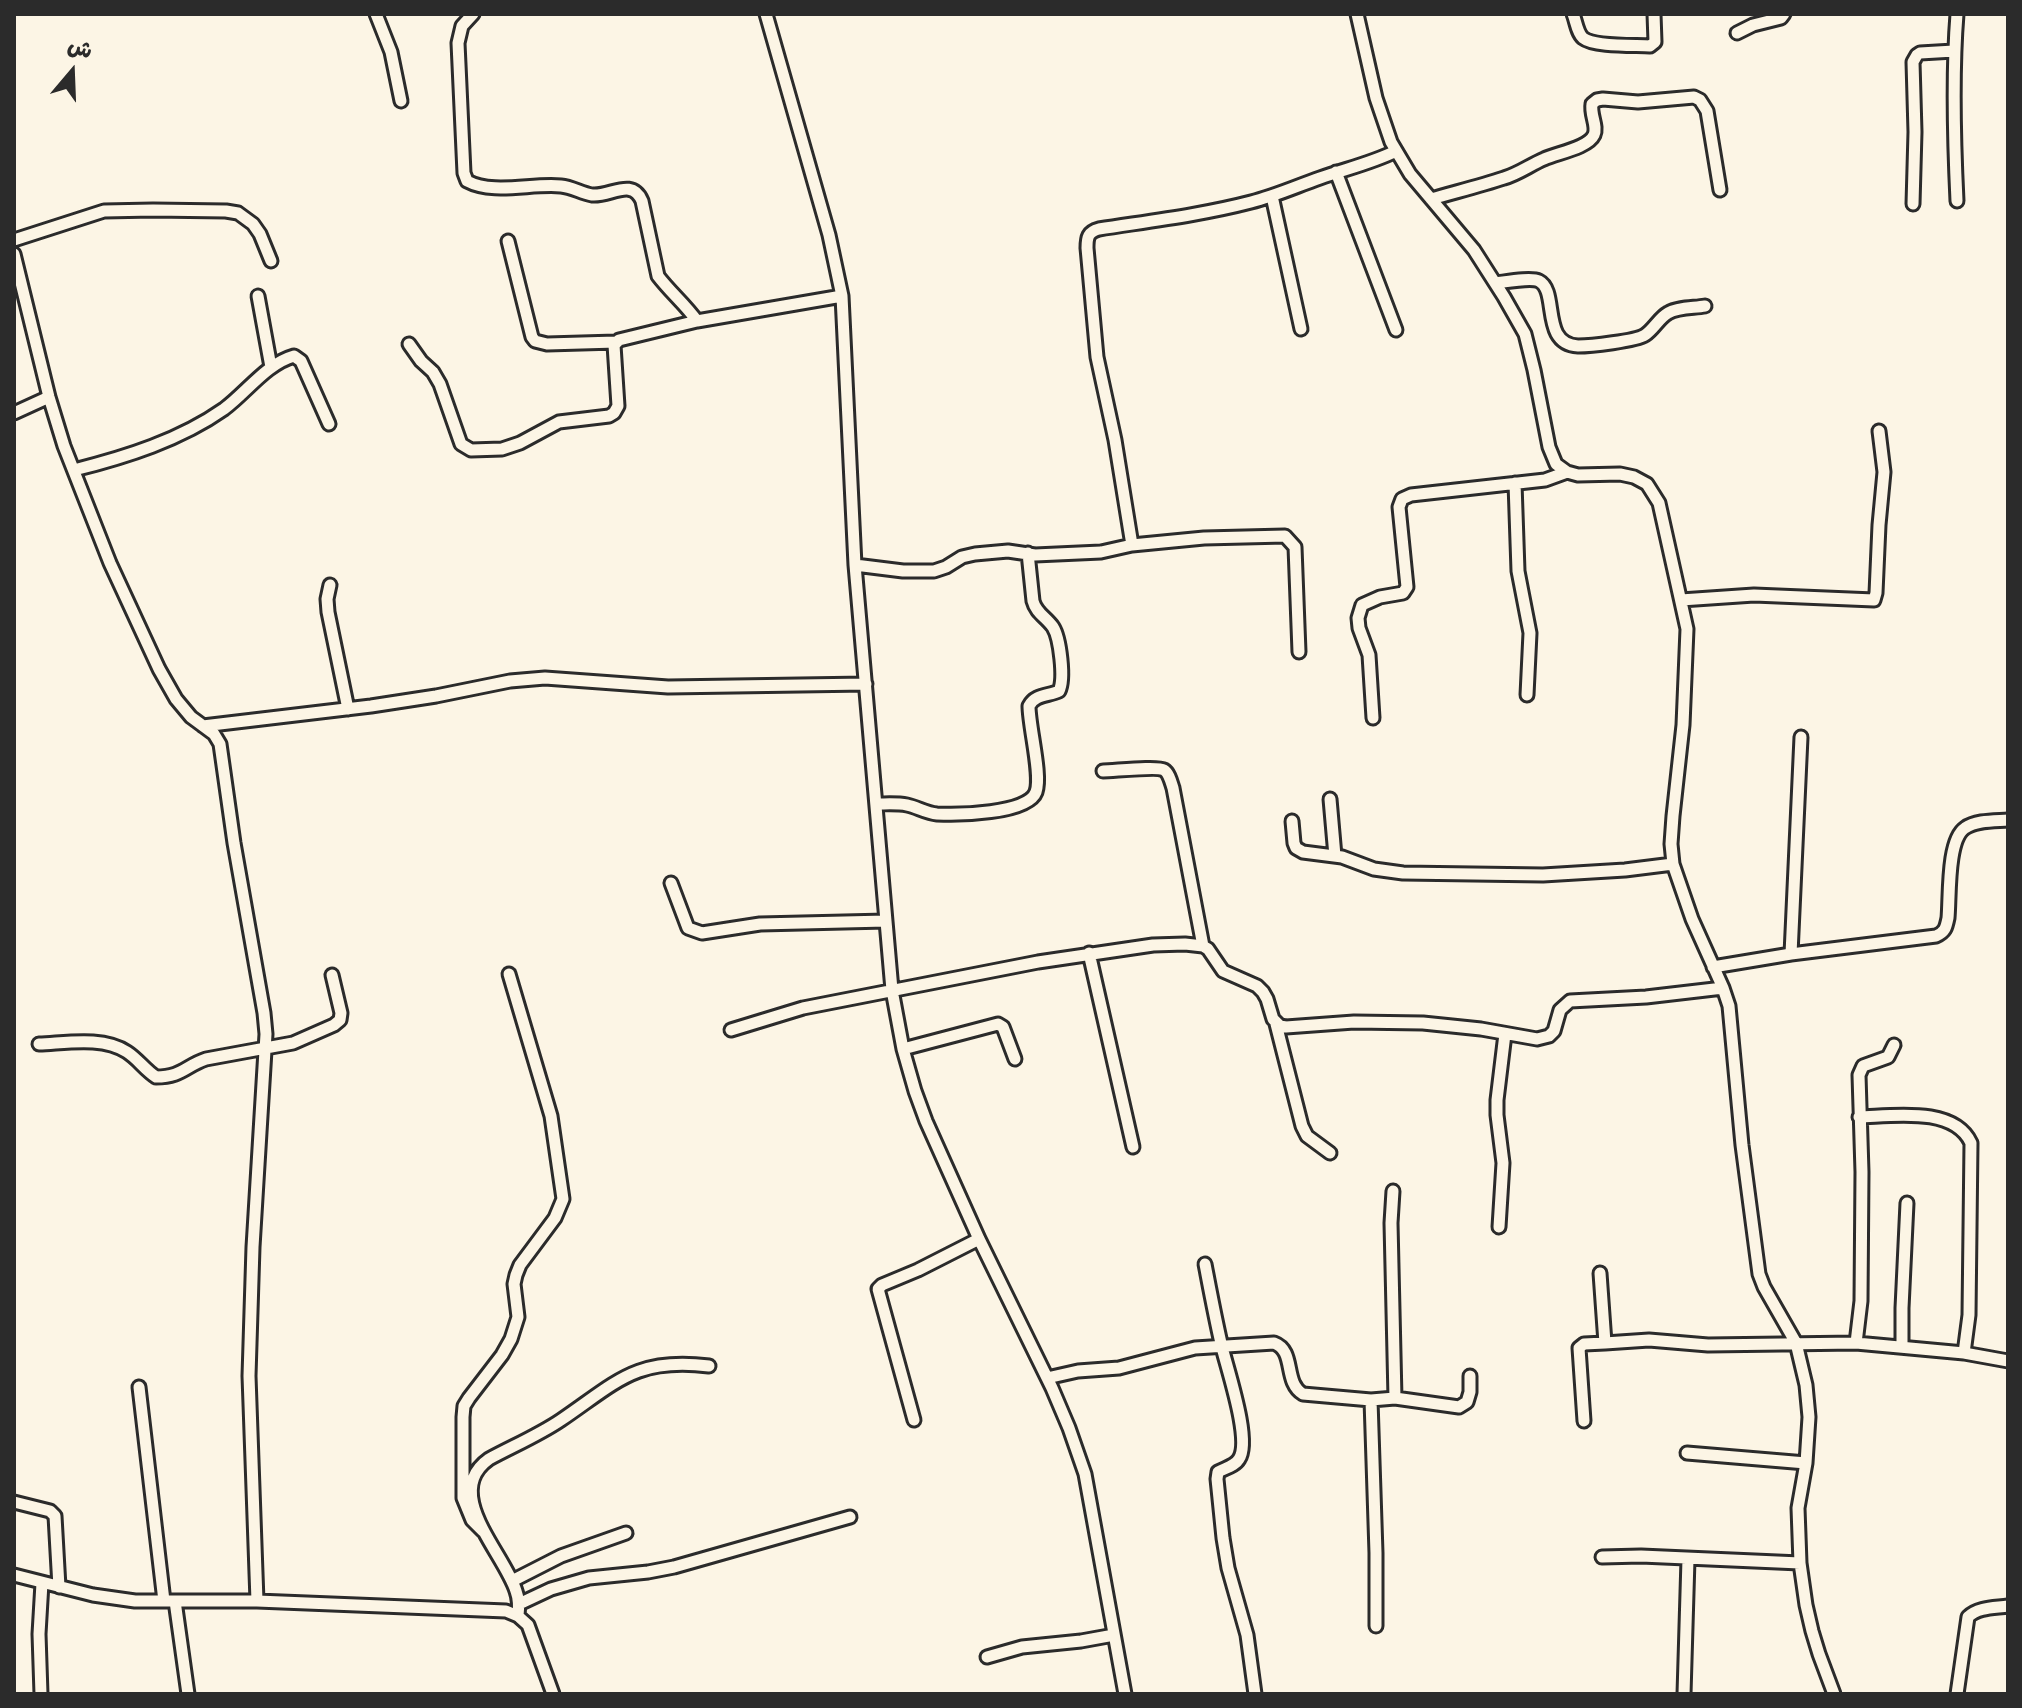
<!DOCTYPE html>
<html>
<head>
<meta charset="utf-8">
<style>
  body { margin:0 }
  #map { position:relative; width:2022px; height:1708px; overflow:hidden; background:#fcf5e5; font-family:Mynerve,"Playpen Sans Arabic",sans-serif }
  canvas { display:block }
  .frame { position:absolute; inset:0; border:16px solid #2b2b2b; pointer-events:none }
  .north { position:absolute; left:32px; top:32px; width:80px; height:80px; -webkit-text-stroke:6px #fcf5e5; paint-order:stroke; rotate:19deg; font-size:22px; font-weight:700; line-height:32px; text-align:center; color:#2b2b2b }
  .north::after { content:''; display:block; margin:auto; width:28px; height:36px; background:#2b2b2b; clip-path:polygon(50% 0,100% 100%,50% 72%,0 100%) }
</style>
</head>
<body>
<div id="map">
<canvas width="2022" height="1708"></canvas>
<div class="frame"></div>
<div class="north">ش</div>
</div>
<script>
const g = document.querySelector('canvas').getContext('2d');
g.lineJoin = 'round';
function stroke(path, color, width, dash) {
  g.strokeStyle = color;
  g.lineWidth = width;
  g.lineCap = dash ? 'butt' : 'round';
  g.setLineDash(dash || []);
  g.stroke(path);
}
const minor = new Path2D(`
  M376,14L391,52L401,101
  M473,14L462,26L458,43L464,173L467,181C493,195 532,183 561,186C572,187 581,193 592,195C610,197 632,177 642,201L658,276C670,292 685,304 697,321
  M766,14L829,235L842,296L855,565L892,990L903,1049L915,1091L926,1121L979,1239L1052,1388L1069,1428L1085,1474L1125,1694
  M1357,14L1376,98L1391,142L1410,174L1474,250L1504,297L1525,334L1534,370L1549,447L1556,464L1567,472L1578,475L1620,474L1634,477L1647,484L1659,503L1687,629L1683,725L1673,816L1671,844L1673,864L1692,919L1723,988L1729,1006L1742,1145L1759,1274L1764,1287L1796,1343L1806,1385L1809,1417L1806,1463L1798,1508L1800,1563L1806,1605L1812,1631L1819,1654L1834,1694
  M1573,14C1576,21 1577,33 1583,38C1594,47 1635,45 1650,46L1655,42L1654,14
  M1737,33L1753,25L1781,18L1784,14
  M1336,172L1396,330
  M1272,196L1301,329
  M1431,199C1455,192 1480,186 1504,178C1518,174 1530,165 1544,159C1557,153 1588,148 1594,135C1598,126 1590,115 1592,104L1597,100L1603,99L1638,102L1694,97L1700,100L1707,111L1720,190
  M1957,201C1954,139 1952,76 1957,14
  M1913,204L1915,132L1913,62L1917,55L1920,53L1954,51
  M14,240L104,211L153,210L226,211L238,213L253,224L260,234L271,261
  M508,241L532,337L535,341L547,344L616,342
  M14,254L49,397L64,446L110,563L159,669L176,699L191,717L214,734L220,744L234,843L264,1013L266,1034L253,1247L249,1376L257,1601
  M1496,283C1505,282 1531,277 1539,281C1559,291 1540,344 1578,346C1590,346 1636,341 1645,335C1654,329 1659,318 1668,313C1678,307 1694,308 1705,306
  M258,296L271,367
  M409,344L421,361L433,372L440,384L461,444L471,450L502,449L520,443L559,422L609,416L614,413L618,406L614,345L619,340L697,321L842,296
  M14,413L49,397
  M74,470C126,457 180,440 224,409C247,392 266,364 294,356L301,361L329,424
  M1515,483L1518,571L1530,633L1527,695
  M1132,545L1115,440L1097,357L1087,248C1087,237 1088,232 1099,229C1150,221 1201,215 1251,202C1275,196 1297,186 1320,178C1345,169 1372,163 1396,151
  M855,565L903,571H934L946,567L962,557L975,554L1008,551L1035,555L1101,552L1132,545L1204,538L1285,536L1295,547L1299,652
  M330,585L327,599L328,612L348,709
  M1681,600L1754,595L1874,600L1876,593L1879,525L1884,472L1879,431
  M1373,718L1369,655L1359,628L1358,618L1362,605L1380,597L1403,593L1407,587L1399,507L1402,499L1411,495L1545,480L1567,472
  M203,726L371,706L436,696L510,681L545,678L668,687L866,684
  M1103,771C1113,771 1157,766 1164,770C1169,773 1171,782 1173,788L1203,946
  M1330,799L1335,856
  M876,804C886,804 897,803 907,805C917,807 926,813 937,814C956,815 1028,814 1036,792C1042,775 1029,727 1029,706C1035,694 1049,696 1059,691C1065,679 1060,638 1053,627C1046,617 1036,613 1033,601L1028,553
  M1292,821L1294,843L1296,848L1303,852L1342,857L1374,869L1403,873L1543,875L1625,870L1673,864
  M671,883L688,928L702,933L760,924L886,921
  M1089,953L1133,1147
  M1791,954L1801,737
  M1713,967L1791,954L1936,936C1945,932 1946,928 1948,918C1950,897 1947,840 1965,828C1976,820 1995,821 2008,820
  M1276,1024L1302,1126L1307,1136L1330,1153
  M731,1030L803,1008L1038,962L1153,945L1185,944L1203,946L1208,949L1223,971L1257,986L1263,992L1267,999L1273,1019L1280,1026L1286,1027L1354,1022L1423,1023L1481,1029L1537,1039L1549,1036L1554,1031L1560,1010L1570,1001L1646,997L1723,988
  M39,1044C66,1043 103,1036 127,1052C138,1059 145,1070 156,1077C182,1077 185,1066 206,1059L293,1043L334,1025L340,1020L341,1013L332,975
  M903,1049L998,1024L1003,1027L1015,1059
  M1859,1117C1893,1116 1954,1106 1971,1143L1969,1315L1964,1353
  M1499,1227L1503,1163L1497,1115V1100L1505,1034
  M1205,1264C1210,1290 1215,1317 1221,1343C1226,1366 1252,1440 1239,1459C1235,1466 1225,1468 1218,1472L1217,1479L1223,1538L1228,1568L1247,1635L1255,1694
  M1600,1273L1605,1343L1649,1340L1708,1345L1856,1343L1964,1353L2008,1361
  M1856,1343L1861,1301L1862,1172L1859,1075L1863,1066L1888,1057L1894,1045
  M1902,1347V1308L1907,1203
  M1047,1378L1078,1371L1119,1368L1195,1348L1274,1343C1296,1351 1283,1382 1303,1394L1371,1400L1376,1553V1626
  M139,1387L164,1601
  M1395,1398L1459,1407L1467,1402L1470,1392V1376
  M1371,1400L1395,1398L1391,1223L1393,1191
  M914,1420L878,1289L882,1285L918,1270L979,1239
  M1584,1421L1579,1348L1584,1344L1605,1343
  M1687,1453L1806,1463
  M14,1502L50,1511L55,1516L59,1587
  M483,1531L472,1520L463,1498V1417L464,1406L469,1398L502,1355L511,1339L518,1317L514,1284L516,1275L520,1265L555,1218L563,1199L551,1116L509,974
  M1602,1557L1641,1556L1800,1563
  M14,1575L93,1595L135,1601H257L506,1611L518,1616L528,1625L553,1694
  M512,1581L561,1556L626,1533
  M175,1601L188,1694
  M519,1604L551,1589L589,1578L648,1572L674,1567L850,1517
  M518,1616C519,1607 519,1599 516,1591C504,1553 441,1493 489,1459C513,1446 539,1435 561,1420C617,1382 636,1357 709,1366
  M987,1657L1022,1647L1081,1641L1114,1635
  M41,1694L39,1634L42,1583
  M1684,1694L1688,1559
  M1957,1694L1968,1617C1978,1607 1995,1608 2008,1606`);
stroke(minor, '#2b2b2b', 17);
stroke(minor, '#fcf5e5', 11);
</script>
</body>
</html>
